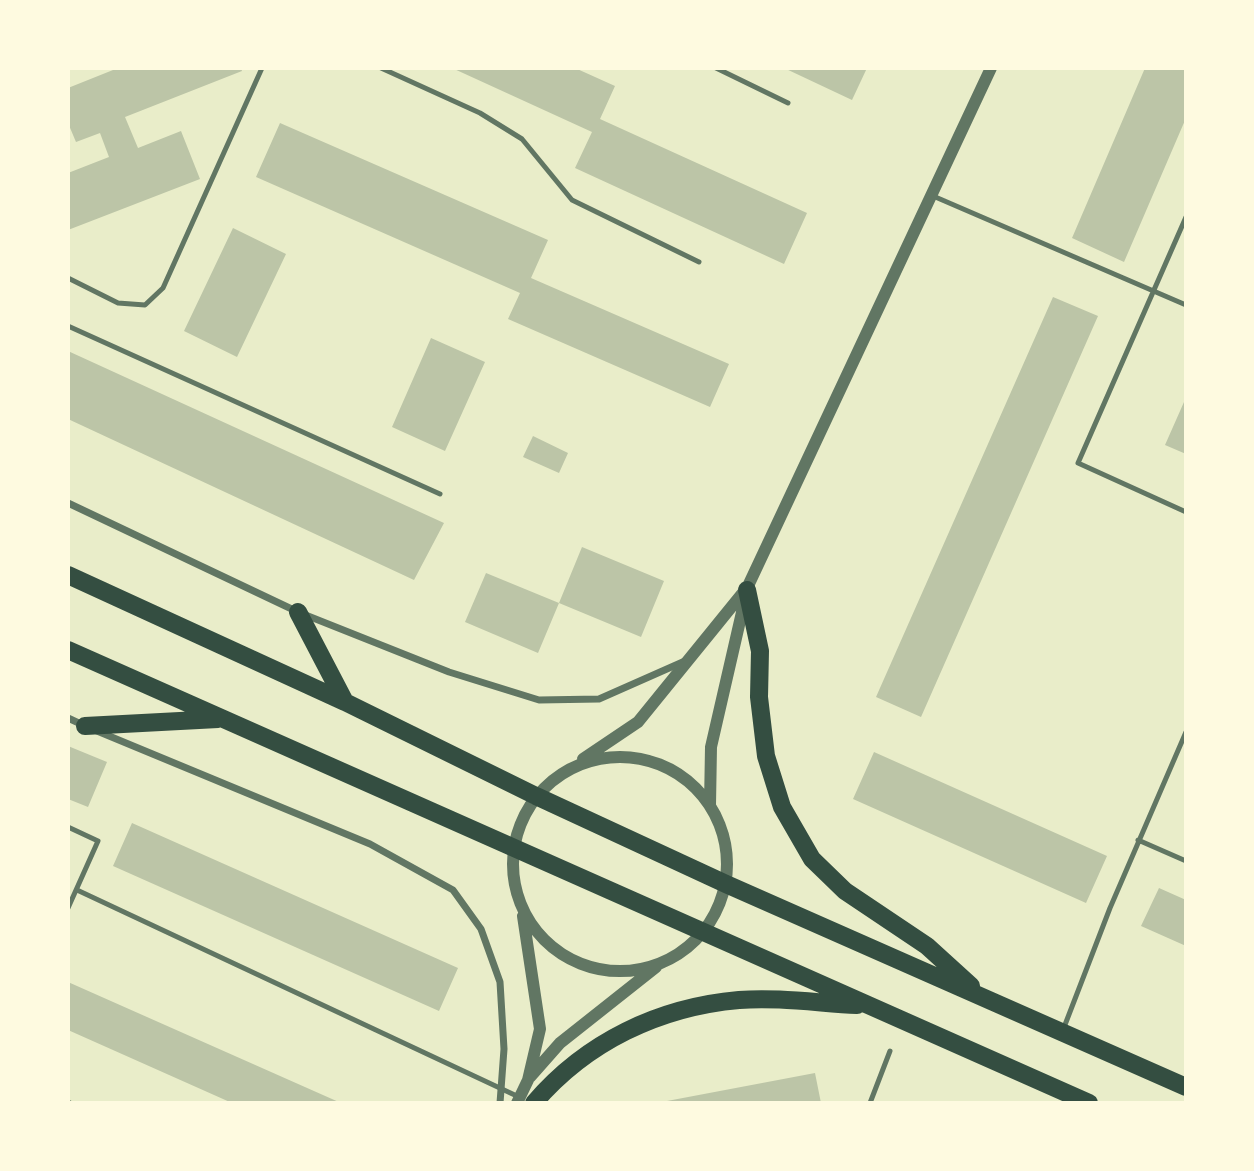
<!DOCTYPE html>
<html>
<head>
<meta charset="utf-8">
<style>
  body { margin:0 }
  #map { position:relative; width:1254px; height:1171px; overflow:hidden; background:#e9edc9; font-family:"PT Sans",sans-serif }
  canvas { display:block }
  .frame { position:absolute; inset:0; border:70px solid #fefae0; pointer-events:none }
</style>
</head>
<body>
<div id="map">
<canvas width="1254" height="1171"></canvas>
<div class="frame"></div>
</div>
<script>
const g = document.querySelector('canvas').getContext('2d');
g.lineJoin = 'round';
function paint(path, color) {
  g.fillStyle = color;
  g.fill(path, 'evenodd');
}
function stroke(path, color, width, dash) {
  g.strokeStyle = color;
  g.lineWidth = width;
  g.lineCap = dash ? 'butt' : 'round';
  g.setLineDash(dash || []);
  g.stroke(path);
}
const building = new Path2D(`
  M118,68H241L242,71L125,117L138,148L181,131L200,179L68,230V173L109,157L100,133L76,142L68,123V88Z
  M452,68H575L615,86L600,119L807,213L784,264L575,168L592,132Z
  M784,68H867L852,100Z
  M1145,68H1186V118L1124,262L1072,238Z
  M280,123L548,240L531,278L729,364L710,407L508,319L520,293L256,177Z
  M233,228L286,254L237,357L184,331Z
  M1053,297L1098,316L921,717L876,697Z
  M431,338L485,362L445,451L392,427Z
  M68,351L444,523L414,580L68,419Z
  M1184,402L1186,403V454L1165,445Z
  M533,436L568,453L559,473L523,457Z
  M582,547L664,581L641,637L559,603Z
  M486,573L559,603L538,653L465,622Z
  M68,746L107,762L88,807L68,799Z
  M874,752L1107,856L1086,903L853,799Z
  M132,823L458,968L439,1011L113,866Z
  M1159,888L1186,900V946L1141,926Z
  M68,982L341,1103H232L68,1030Z
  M815,1073L821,1103H667V1101Z`);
const service = new Path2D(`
  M381,68L480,113L522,139L572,200L699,262
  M716,68L788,103
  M933,196L1186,305
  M1186,217L1078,463L1186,512
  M68,278L118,303L145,305L163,288L262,68
  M68,326L440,494
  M68,827L98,841L68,908
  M1138,840L1186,861
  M77,890L519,1097
  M1063,1030L1110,908L1186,732
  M68,1102L70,1103
  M870,1103L890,1051`);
const minor = new Path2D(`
  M68,503L298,612L449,672L539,700L599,699L685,661
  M68,718L83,725
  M97,731L370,844L453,890L481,929L500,982L504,1049L500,1103`);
const tertiary = new Path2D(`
  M513 864a107 107 0 1 1 214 0a107 107 0 1 1-214 0Z
  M583,759L638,722L746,589
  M710,805L711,747L748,586L991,68
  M530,1077L560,1043L656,967
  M517,1103L528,1080L540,1029L523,916`);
const primary = new Path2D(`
  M68,575L345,702L536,796L726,884L1186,1087
  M747,590L760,651L759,697L766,756L782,807L812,859L845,891L927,946L971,986
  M298,612L345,702
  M68,650C407,803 748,953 1089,1103
  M85,726L218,719
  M534,1103C586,1042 659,1007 739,1000C777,997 818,1003 857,1005`);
paint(building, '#bcc5a7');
stroke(service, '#617663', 5);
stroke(minor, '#617663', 7);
stroke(tertiary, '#617663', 12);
stroke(primary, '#344e41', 18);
</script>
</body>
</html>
